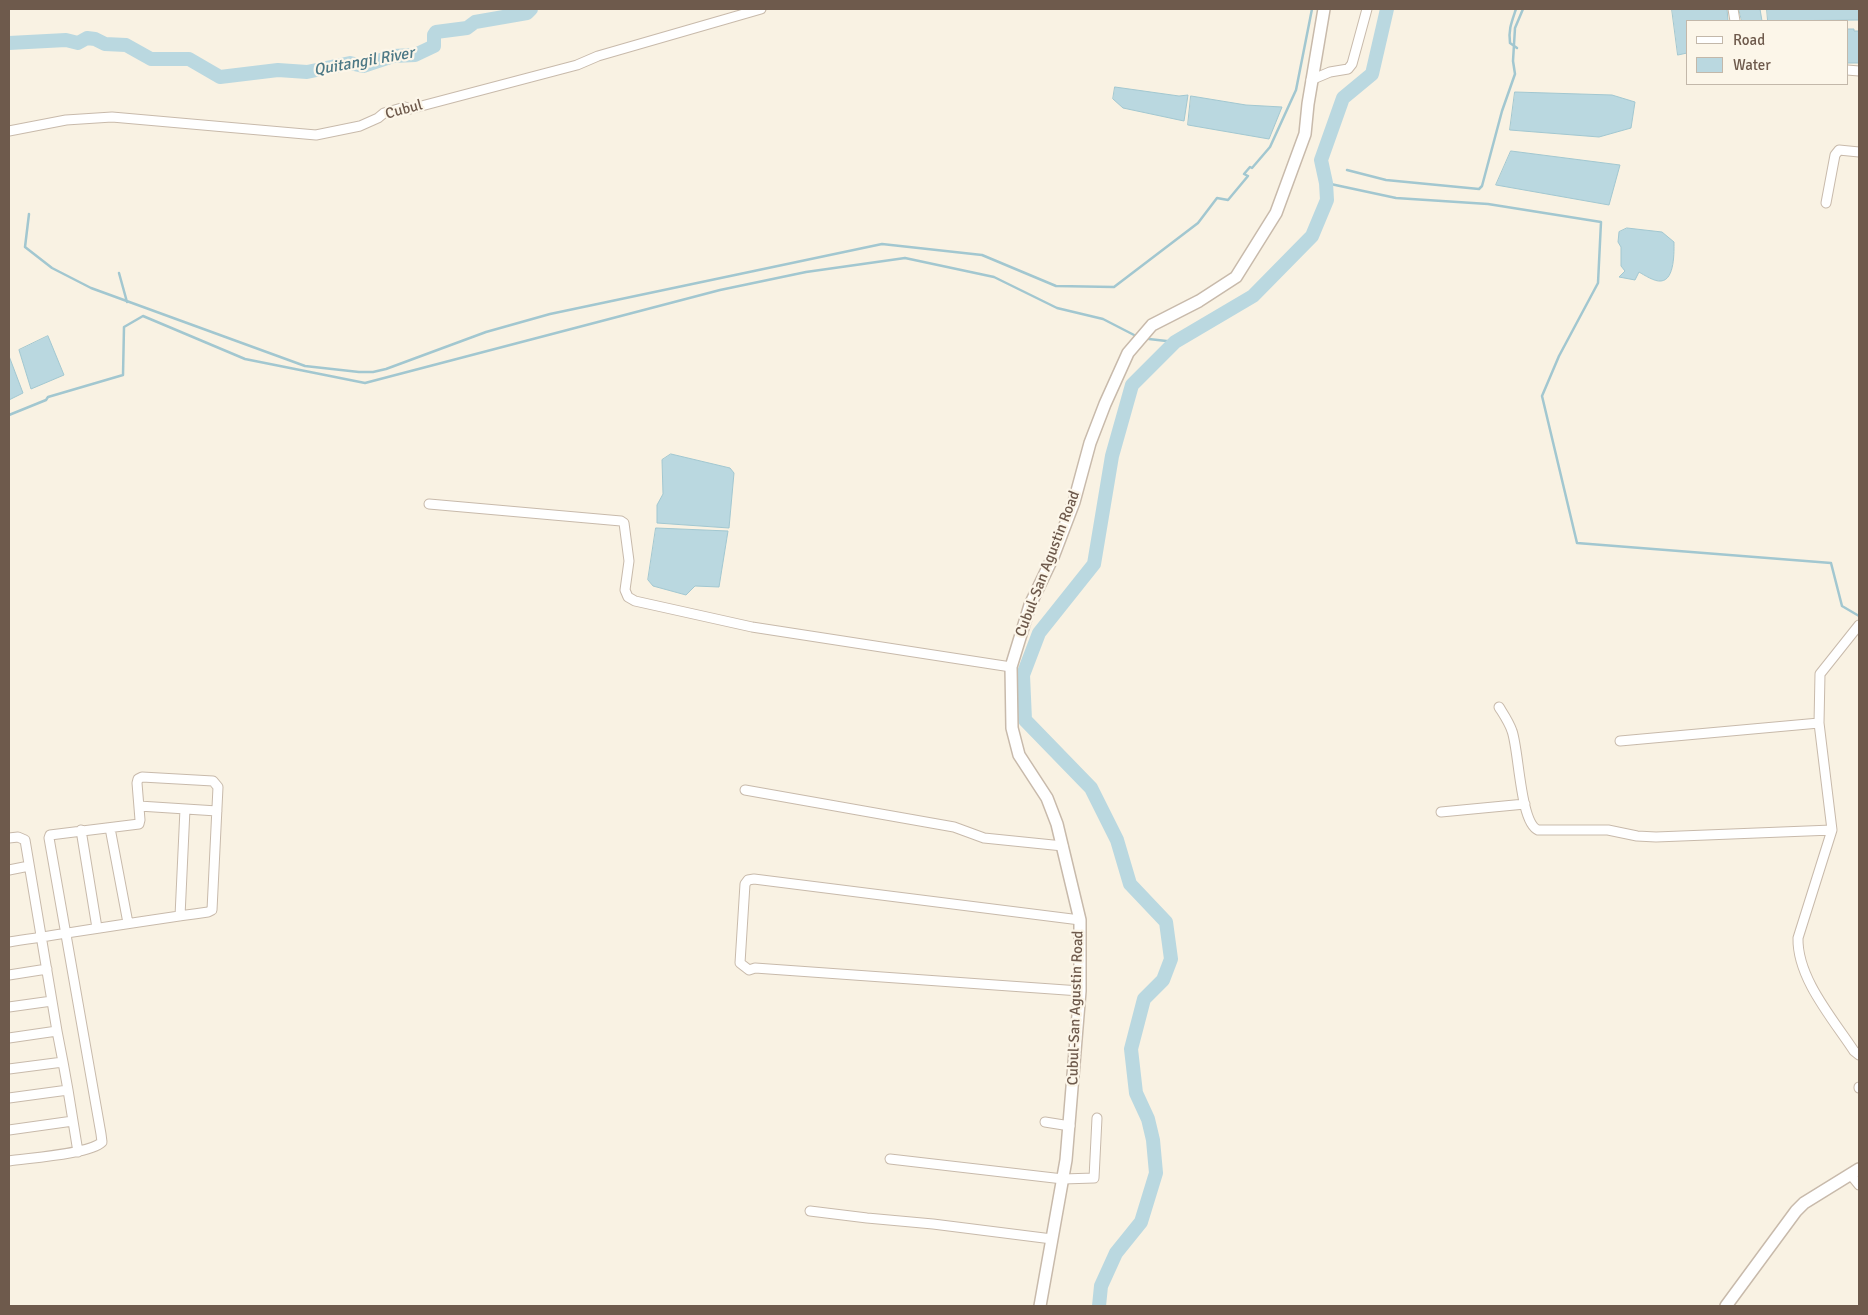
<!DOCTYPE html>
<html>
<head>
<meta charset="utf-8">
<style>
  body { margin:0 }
  #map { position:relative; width:1868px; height:1315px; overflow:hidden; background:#f9f2e3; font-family:Signika,sans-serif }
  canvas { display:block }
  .frame { position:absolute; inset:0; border:10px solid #6e5a4c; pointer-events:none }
  .legend { position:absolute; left:1686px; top:20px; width:162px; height:65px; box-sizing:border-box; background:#fcf6e9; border:1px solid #c3b8aa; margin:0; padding:6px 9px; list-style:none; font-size:15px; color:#6e5a4c }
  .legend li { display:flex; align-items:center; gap:10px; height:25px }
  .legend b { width:25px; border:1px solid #c3b8aa }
</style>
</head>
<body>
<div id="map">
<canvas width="1868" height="1315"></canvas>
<div class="frame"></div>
<ul class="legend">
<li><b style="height:6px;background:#fff"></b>Road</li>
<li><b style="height:14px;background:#bad8e0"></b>Water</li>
</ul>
</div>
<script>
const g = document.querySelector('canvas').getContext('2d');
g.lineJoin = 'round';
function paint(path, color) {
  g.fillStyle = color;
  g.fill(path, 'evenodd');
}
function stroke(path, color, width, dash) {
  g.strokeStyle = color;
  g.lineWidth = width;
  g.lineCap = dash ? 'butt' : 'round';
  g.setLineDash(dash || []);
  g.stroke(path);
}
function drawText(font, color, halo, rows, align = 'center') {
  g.font = font + ' Signika,sans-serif';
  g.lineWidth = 4.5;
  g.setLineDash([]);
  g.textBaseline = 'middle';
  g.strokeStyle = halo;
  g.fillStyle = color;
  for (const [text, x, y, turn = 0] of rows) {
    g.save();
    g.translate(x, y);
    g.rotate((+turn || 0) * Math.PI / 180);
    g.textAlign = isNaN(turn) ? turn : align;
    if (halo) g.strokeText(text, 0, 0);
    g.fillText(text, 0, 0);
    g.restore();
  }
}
const water = new Path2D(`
  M1672,9H1727L1728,21H1687V53L1678,55Z
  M1739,9H1760L1762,21H1742Z
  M1767,9H1859V20L1768,21Z
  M1847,29H1854V31H1859V63H1847Z
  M1115,87L1179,96L1188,95L1184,121L1123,108L1113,99Z
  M1515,92L1612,95L1635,102L1631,128L1599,137L1510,130Z
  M1191,96L1246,105L1282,107L1269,139L1188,125Z
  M1511,151L1620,165L1609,205L1496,185Z
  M1627,228L1662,232L1674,242C1674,251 1675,280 1661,281C1655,282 1644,275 1639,272L1635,280L1619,277L1625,271L1621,266V247L1618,242L1619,232Z
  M48,336L64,375L31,389L19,350Z
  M9,356L23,393L9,400Z
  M671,454L730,468L734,473L729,528L657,523V505L663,494L662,460Z
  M656,528L728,531L719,587L695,586L686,595L653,586L648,580Z`);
const stream = new Path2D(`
  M1516,9C1512,21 1508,30 1510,43L1517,48
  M1347,170L1386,180L1479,189L1482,186L1502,111L1515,74L1513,61L1515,28L1523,9
  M1326,183L1396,198L1488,204L1601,222L1598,283L1559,356L1542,396L1577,543L1831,563L1842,606L1859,616
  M29,214L25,247L52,268L91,288L305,366L359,372H373L386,369L486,332L550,314L882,244L982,255L1056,286L1114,287L1198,223L1217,198L1228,200L1248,176L1244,174L1250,167L1252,168L1270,147L1296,90L1312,9
  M119,273L127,302
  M1149,339L1175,342
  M9,415L46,400L48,397L123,375L124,327L143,316L245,359L365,383L720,290L806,272L905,258L994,277L1057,308L1103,319L1136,336`);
const river = new Path2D(`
  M9,43L66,40L78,43L87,38L95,39L105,44L126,45L151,59H189L220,77L278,70L307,72L350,63L363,66L393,56L415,55L434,46V35L436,32L467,28L475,22L527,13L531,9
  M1099,1306L1101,1286L1116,1253L1141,1222L1156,1173L1153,1140L1148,1119L1136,1093L1131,1049L1144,999L1163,980L1171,959L1166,922L1130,884L1117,840L1091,788L1025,720L1023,675L1039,633L1094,564L1112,456L1132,385L1175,342L1253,296L1312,236L1327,200L1326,183L1321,160L1343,98L1372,74L1387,9`);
const minor = new Path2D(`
  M1733,9L1735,21
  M1847,70L1859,71
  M1311,80L1330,72L1348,69L1352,64L1367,9
  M9,131L66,120L112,117L316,135L360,126L378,118L384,113L405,107L410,109L577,65L598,56L761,9
  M1826,203L1835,155L1839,150L1859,152
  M429,504L621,521L624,523L629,561L625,590L628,597L635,601L752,627L1011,667
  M1859,625L1820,674L1819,723L1832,830L1798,938C1797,978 1833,1019 1854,1051L1859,1055
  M1499,707C1504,715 1509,722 1512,731C1519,750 1520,823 1538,830H1608L1637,836L1656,837L1832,830
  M1620,741L1819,723
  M745,790L954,827L984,838L1063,846
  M139,806L217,811
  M1441,812L1525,804
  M110,828L128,923
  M81,830L97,928
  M9,838L18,837L25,840L57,1031L9,1038
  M9,870L29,866
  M180,916L185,809
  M1080,920L754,879L748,880L745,884L740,963L749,970L755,968L1080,991
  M9,942C75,932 142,921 208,912L212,910L218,787L213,781L142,777L138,779L137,783L140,820L139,824L50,835L49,838L101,1134L102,1142C90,1154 28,1158 9,1161
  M9,975L47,969
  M9,1007L52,1001
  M9,1069L63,1062L57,1031
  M1859,1087V1088
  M9,1098L68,1090L63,1062
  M73,1121L78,1152
  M1045,1122L1070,1126
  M9,1130L73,1121L68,1090
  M890,1159L1063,1179L1094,1178L1097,1118
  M1850,1174L1859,1185
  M810,1211L867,1218L933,1224L1052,1239`);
const tertiary = new Path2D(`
  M1040,1306L1066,1160L1080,991V920L1057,824L1047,798L1019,755L1012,728L1011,667L1030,605L1053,557L1074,502L1090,443L1105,404L1128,353L1152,325L1199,301L1236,277L1276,213L1305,134L1308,104L1324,9
  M1726,1306L1796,1211L1804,1203L1859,1169`);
const streetNames = [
  ["Cubul",404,110,-15],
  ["Cubul-San Agustin Road",1048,564,-69],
  ["Cubul-San Agustin Road",1076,1008,-88]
];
const waterNames = [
  ["Quitangil River",364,62,-10]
];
paint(water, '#bad8e0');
stroke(water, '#a2c7d0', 1);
stroke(stream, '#a2c7d0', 2.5);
stroke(river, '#bad8e0', 14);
stroke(minor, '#c8baab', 11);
stroke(tertiary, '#c8baab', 14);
stroke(minor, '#fff', 9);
stroke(tertiary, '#fff', 11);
drawText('15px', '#6e5a4c', '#fcf6e9', streetNames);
drawText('italic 16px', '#4c7885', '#fcf6e9', waterNames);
</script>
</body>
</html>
